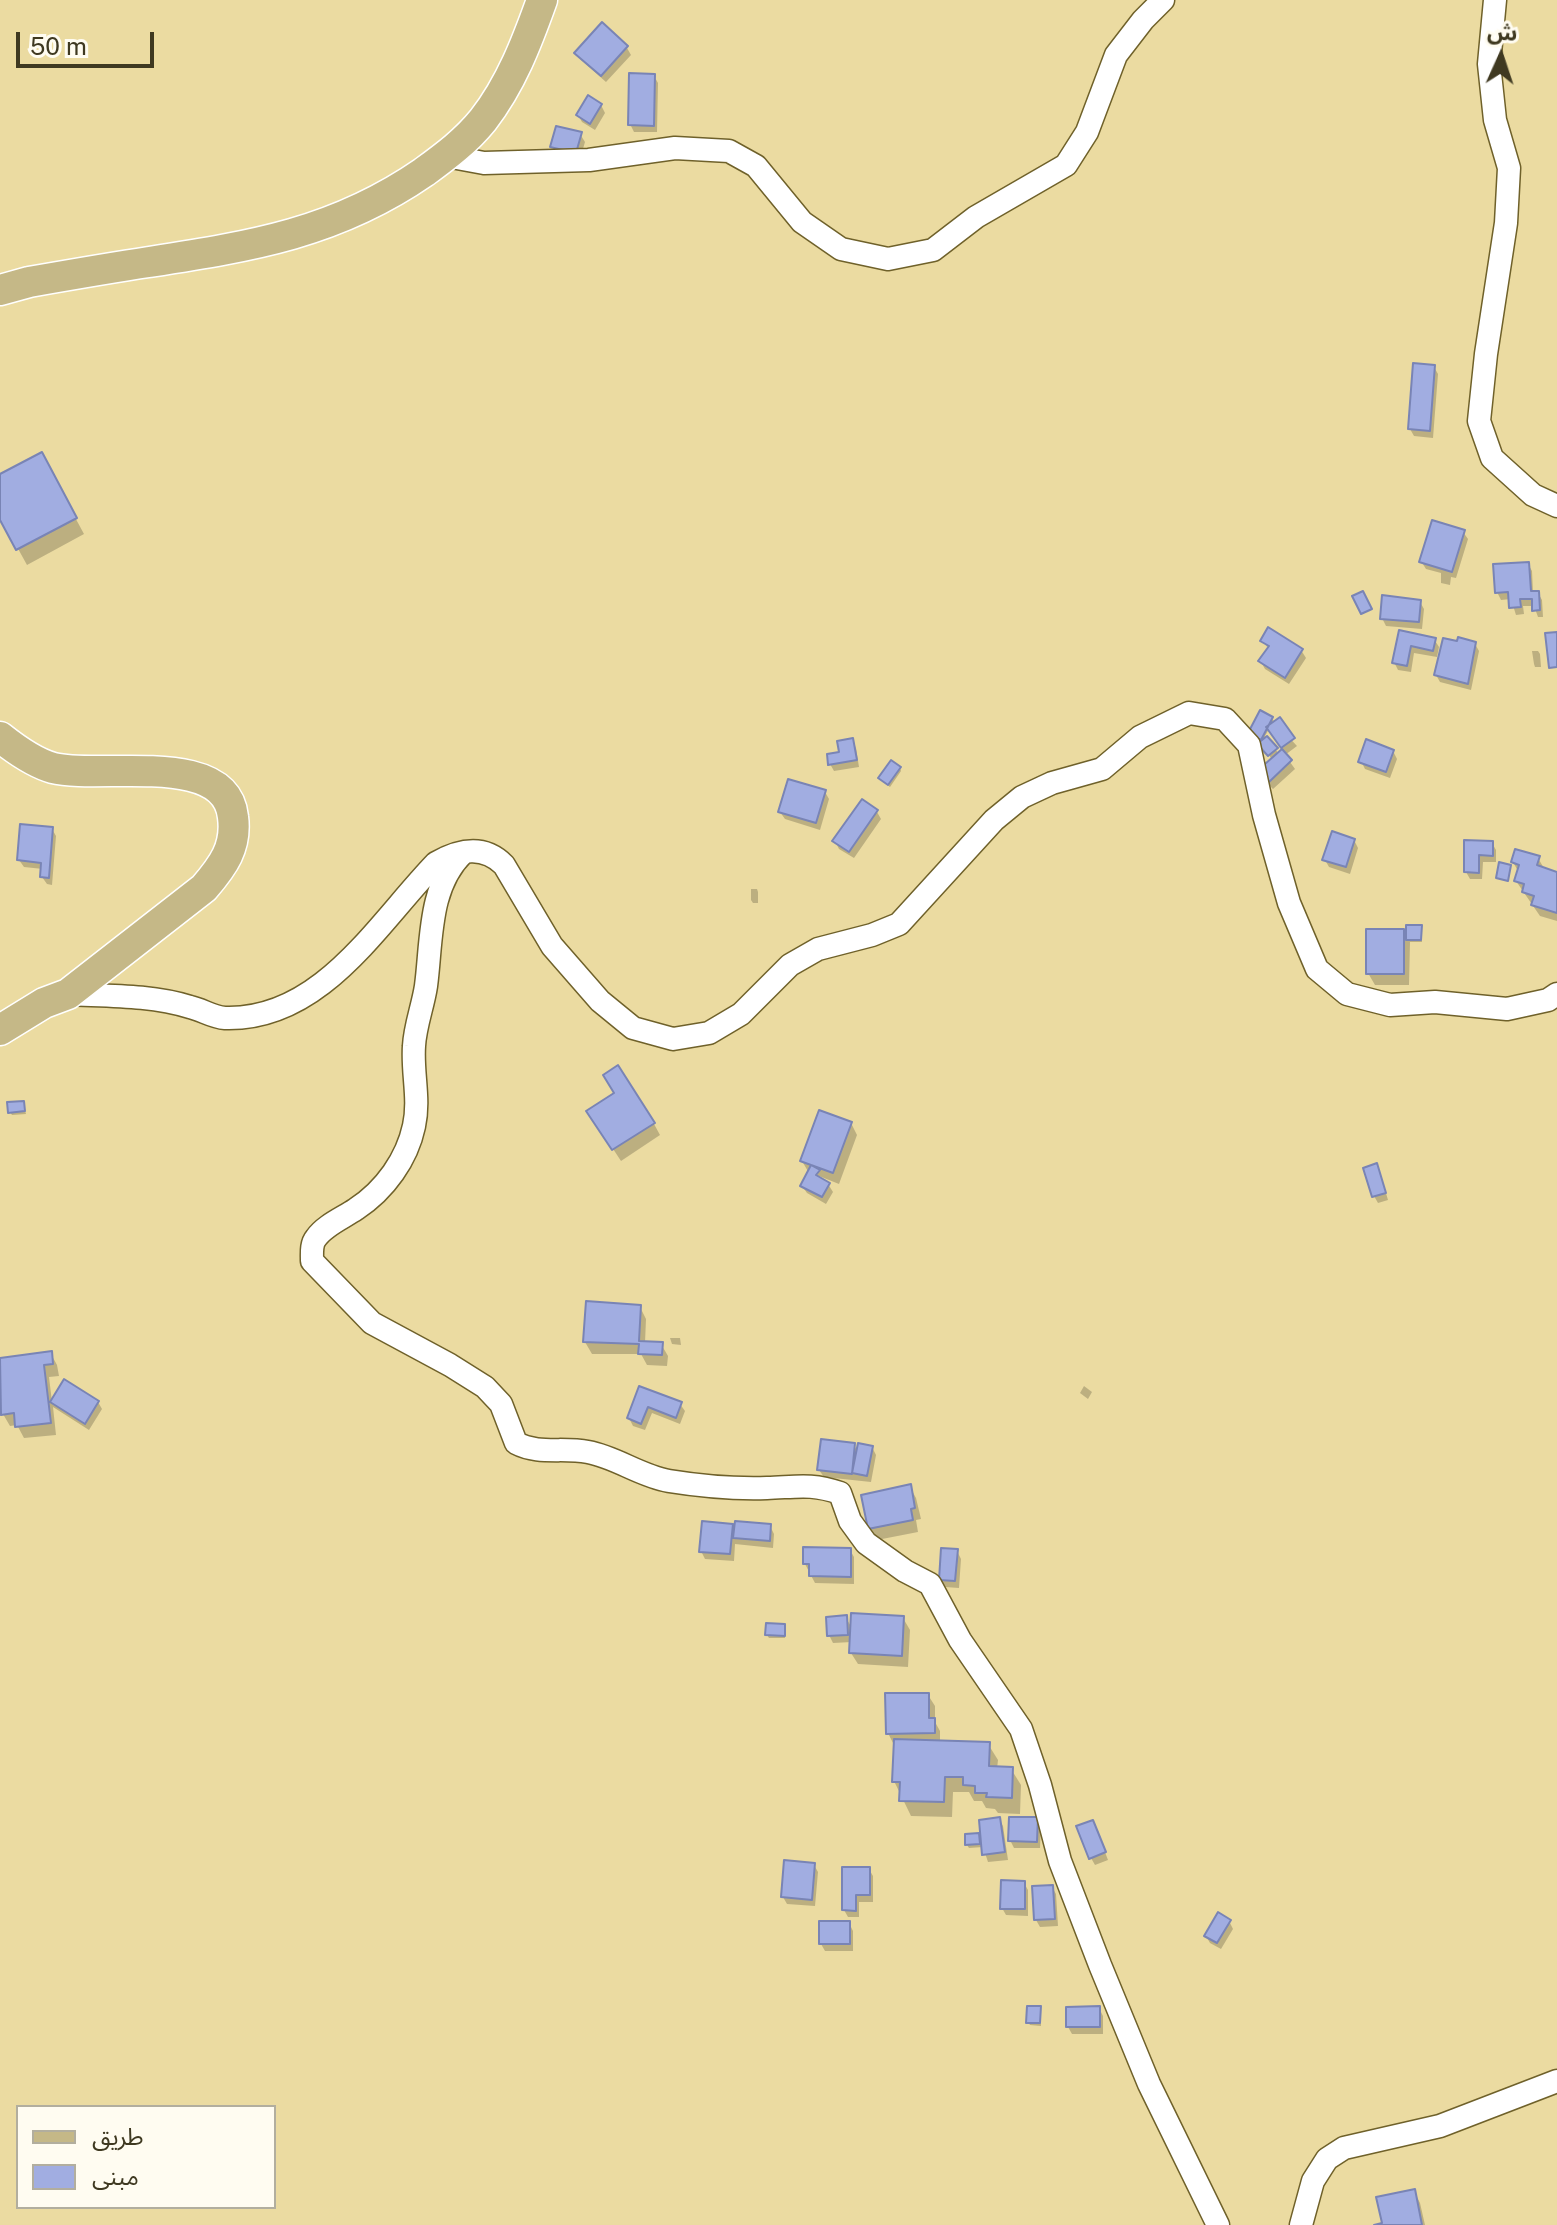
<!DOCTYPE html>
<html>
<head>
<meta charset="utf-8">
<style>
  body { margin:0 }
  #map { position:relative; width:1557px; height:2225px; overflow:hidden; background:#ebdba1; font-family:"Public Sans","Noto Sans Arabic",sans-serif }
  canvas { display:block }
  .legend { position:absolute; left:16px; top:2105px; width:260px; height:104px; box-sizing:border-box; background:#fffcf1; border:2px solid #b2ae9e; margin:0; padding:10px 14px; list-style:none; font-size:24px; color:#3f3921 }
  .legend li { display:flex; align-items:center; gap:16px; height:40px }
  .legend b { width:40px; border:2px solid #b2ae9e }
  .north { position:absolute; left:1461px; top:16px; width:80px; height:80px; -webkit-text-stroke:6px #fffcf1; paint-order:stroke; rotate:3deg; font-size:22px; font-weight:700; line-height:32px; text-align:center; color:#3f3921 }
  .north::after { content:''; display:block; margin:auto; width:28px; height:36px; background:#3f3921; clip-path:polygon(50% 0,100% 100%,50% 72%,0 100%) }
  .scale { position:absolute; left:16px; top:32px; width:138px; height:36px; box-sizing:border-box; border:4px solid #3f3921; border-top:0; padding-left:10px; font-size:24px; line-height:28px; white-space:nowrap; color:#3f3921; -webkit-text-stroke:6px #fffcf1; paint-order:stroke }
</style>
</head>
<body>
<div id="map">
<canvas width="1557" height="2225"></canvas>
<ul class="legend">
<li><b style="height:10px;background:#c5b887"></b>طريق</li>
<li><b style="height:22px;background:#a1ade1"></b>مبنى</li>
</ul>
<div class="north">ش</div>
<div class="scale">50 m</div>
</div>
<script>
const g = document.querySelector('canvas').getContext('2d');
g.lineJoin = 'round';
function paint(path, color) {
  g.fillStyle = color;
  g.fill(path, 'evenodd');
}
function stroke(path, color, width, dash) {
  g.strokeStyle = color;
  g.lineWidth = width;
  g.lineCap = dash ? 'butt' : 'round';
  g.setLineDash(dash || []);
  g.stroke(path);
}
const shadow = new Path2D(`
  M602,25L627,48L631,55L606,82L581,60L577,53Z
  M654,76L658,83L657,132H634L630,124Z
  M601,105L605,113L595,130L582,122L578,115Z
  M580,134L585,142L580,159L557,154L552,147Z
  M1434,367L1438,374L1433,438L1414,436L1410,429Z
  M50,471L84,534L27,565L0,516V477Z
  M1463,532L1468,539L1456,578L1451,577L1450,585L1441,583V573L1426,569L1421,561Z
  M1528,564L1532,571L1533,593H1538L1542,600L1543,617H1538L1534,606H1523L1524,614L1516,615L1511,599L1501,600L1497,592Z
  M1420,602L1424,609L1422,629L1386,626L1382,618Z
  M1400,632L1434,639L1439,647L1437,657L1414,653L1411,672L1398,670L1394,662Z
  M1262,641L1301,650L1306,658L1289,684L1265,669L1261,662L1269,649Z
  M1475,644L1479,651L1471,690L1440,682L1436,675Z
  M1532,651H1538L1540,654L1541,667H1535L1534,664Z
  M1272,719L1297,746L1285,755L1295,769L1273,789L1263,779L1273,762L1262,742L1252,736ZM1269,729L1283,750L1279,754L1265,736Z
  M852,740L856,748L859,767L834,771L830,764Z
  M1393,751L1397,759L1390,778L1365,769L1361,761Z
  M900,768L901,771L890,787L882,781Z
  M825,792L829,799L820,830L785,819L780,812Z
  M877,812L881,819L854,858L839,849L835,841Z
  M52,829L56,836L52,885L47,884L42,877L43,869L24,867L19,860Z
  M1354,840L1358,848L1350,874L1329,867L1325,860Z
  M1466,842L1492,843L1496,850V862H1483L1482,879H1470L1466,872Z
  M1538,858L1545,870L1557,874V921L1540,916L1516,881L1519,873L1513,862Z
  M751,889H757L758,892V903H753L751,900Z
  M1421,927L1422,942H1410L1409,985H1375L1368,973L1403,931L1408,940Z
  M23,1103L26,1114L12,1115L10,1112Z
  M596,1123L654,1124L660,1135L621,1161Z
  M851,1123L857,1135L839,1184L819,1176L818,1178L828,1184L833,1192L826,1204L807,1193L802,1186L809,1173L802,1161Z
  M1380,1173L1388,1200L1378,1203L1374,1196Z
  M640,1307L646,1319L645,1343L661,1344L668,1356L667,1366L647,1365L641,1354H592L585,1342Z
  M670,1338H680L681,1345L672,1344Z
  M51,1354L57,1365L59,1376L49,1377L52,1402H98L102,1409L89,1430L53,1407L56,1435L24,1438L17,1425L10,1426L3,1414L0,1360Z
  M1084,1386L1092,1392L1088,1399L1080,1393Z
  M640,1388L680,1404L685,1411L680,1424L652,1413L645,1430L633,1426L629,1418Z
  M854,1445L858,1452L872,1447L876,1455L871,1482L824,1477L819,1470Z
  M910,1487L916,1498L921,1519L916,1520L918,1532L877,1540L870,1529L863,1497Z
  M703,1523L770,1526L774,1534L773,1548L735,1544L734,1561L705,1559L701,1551Z
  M850,1550L854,1557V1584L815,1583L805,1564Z
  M957,1551L961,1559L959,1588L945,1587L941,1580Z
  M846,1618L852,1628L903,1618L910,1630L908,1667L858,1664L851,1653L852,1642L833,1643L829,1635Z
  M784,1626L785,1638H769L767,1635Z
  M928,1695L935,1706V1722L940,1731V1742L988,1744L998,1760L997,1769H1011L1021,1785L1020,1814L998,1813L995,1809L986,1808L982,1801H974L969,1792H953L952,1817L911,1816L894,1781V1745L888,1733Z
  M999,1819L1003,1826L1008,1860L988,1862L983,1847L969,1848L967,1845L978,1835L983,1844Z
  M1036,1819L1041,1827L1040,1848H1014L1010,1840Z
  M1096,1829L1108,1860L1095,1865L1091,1858Z
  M814,1865L818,1872L815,1906L787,1904L783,1897Z
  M869,1869L873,1876V1902H859V1917H848L844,1910Z
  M1024,1883L1028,1890V1916L1006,1915L1002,1908Z
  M1052,1887L1056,1894L1058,1926L1040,1927L1036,1920Z
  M1229,1921L1233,1929L1221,1949L1210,1943L1206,1936Z
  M849,1923L853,1931V1951H825L821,1944Z
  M1040,2008L1041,2026L1030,2025L1028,2022Z
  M1099,2008L1103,2016V2034H1072L1068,2027Z
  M1414,2191L1420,2203L1425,2225H1383Z`);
const building = new Path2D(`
  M602,22L628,46L601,76L574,53Z
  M629,73L655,74L654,126L628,125Z
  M588,95L602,104L590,124L576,115Z
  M556,126L582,132L576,153L550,147Z
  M1413,363L1435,365L1430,431L1408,429Z
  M42,452L77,518L16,550L0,520V474Z
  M1432,520L1465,530L1452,572L1419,562Z
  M1529,562L1531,591H1539L1540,610L1532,611V599H1520L1521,607L1509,608L1508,592L1495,593L1493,564Z
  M1363,591L1372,609L1361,614L1352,596Z
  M1382,595L1421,600L1419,622L1380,619Z
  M1268,627L1303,649L1285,678L1258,661L1269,646L1260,641Z
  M1399,630L1436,638L1433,651L1411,646L1407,666L1392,663Z
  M1557,632V667L1549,668L1545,633Z
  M1458,637L1476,642L1468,684L1434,675L1443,638L1457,641Z
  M1260,710L1273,717L1261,740L1248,733Z
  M1280,717L1295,738L1281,748L1266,727Z
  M1267,736L1278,748L1268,756L1257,744Z
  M853,738L857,760L828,765L827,754L839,752L837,741Z
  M1366,739L1394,750L1386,772L1358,762Z
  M1282,749L1292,760L1268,783L1257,771Z
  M891,760L901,767L888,785L878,778Z
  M788,779L826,790L816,823L778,812Z
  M862,799L878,810L849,852L832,841Z
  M20,824L53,827L49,878L40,877L41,863L17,860Z
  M1332,831L1355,839L1346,867L1322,860Z
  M1464,840L1493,841V856L1479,855V873L1464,872Z
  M1515,849L1540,856L1537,865L1557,872V913L1531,905L1534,896L1522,892L1524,884L1514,881L1519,865L1511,862Z
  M1499,862L1511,865L1508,881L1496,878Z
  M1406,925H1422L1421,940H1406Z
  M1366,929H1404V974H1366Z
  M618,1065L655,1123L612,1150L586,1111L614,1093L603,1075Z
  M24,1101L25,1111L8,1113L7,1102Z
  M819,1110L852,1122L833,1173L800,1161Z
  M1377,1163L1386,1193L1372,1197L1363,1168Z
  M811,1165L820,1170L816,1175L830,1183L822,1197L800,1186Z
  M586,1301L641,1305L639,1341L663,1342L662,1355L638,1354L639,1344L583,1342Z
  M52,1351L53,1364L44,1365L51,1423L15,1427L14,1413L1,1415L0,1358Z
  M64,1379L99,1401L85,1424L50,1402Z
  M639,1386L682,1402L676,1418L648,1407L641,1424L627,1418Z
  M821,1439L855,1443L852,1474L817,1470Z
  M858,1443L873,1446L867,1476L852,1473Z
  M911,1484L915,1508L911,1509L913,1520L868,1529L861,1495Z
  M702,1521L733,1524L730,1554L699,1552Z
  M735,1521L771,1524L770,1541L733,1538Z
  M803,1547L851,1548V1577L809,1576V1564H803Z
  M941,1548L958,1549L955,1581L939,1580Z
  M851,1613L904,1616L902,1656L849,1653Z
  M847,1615L848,1635L827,1636L826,1617Z
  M766,1623L785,1624V1636L765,1635Z
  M885,1693H929V1718H935V1733L886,1734Z
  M894,1739L990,1742L989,1766L1013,1767L1012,1798L986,1797L987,1793H975V1786L963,1785V1777H945L944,1802L899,1801L900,1782H892Z
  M1000,1817L1005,1852L982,1855L979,1820Z
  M1009,1817H1038L1037,1842L1008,1841Z
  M1093,1820L1106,1852L1089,1859L1076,1826Z
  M979,1833L980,1844L965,1845V1834Z
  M784,1860L815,1863L812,1900L781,1897Z
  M842,1867H870V1895H856V1911L842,1910Z
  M1001,1880L1025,1881V1909H1000Z
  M1053,1885L1055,1919L1034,1920L1032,1886Z
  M1218,1912L1231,1920L1217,1943L1204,1936Z
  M819,1921H850V1944H819Z
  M1027,2006H1041L1040,2023H1026Z
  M1100,2006V2027H1066V2007Z
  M1415,2189L1422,2225H1374L1382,2223L1376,2197Z`);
const minor = new Path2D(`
  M1495,0L1489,64L1495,120L1509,168L1506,223L1486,354L1479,421L1492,458L1533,495L1557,506
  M446,156L484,163L589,160L675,148L729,151L756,166L802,222L841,249L888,259L933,250L976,217L1066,165L1087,132L1116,55L1143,20L1163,0
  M463,853C428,887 432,941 426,986C423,1006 415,1026 414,1046C412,1073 420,1099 414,1126C407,1159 385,1190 356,1209C343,1218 325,1225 316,1238C311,1244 312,1253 312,1261L372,1323L450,1365L485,1387L501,1404L516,1443C539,1455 562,1447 588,1452C616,1457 640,1476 669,1481C700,1486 735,1489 767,1488C797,1487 811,1483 840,1493L850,1521L866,1543L905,1571L930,1584L960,1640L1021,1729L1040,1785L1060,1861L1100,1965L1149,2084L1218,2225
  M68,994C108,996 152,995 190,1007C203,1010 212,1017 225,1018C321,1021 377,924 436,863C459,850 483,844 504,865L552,946L600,1001L633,1028L673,1039L709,1033L741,1014L790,965L818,949L872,935L899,924L994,820L1022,797L1052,783L1102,769L1140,737L1189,713L1225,719L1249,745L1264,815L1289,903L1317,969L1347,994L1390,1005L1435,1002L1507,1009L1548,1000L1557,994
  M1301,2225L1313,2181L1327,2159L1344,2148L1440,2126L1557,2081`);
const major = new Path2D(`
  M0,290L29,282C69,275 109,268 149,262C252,246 336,233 424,172C446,156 466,141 483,120C511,84 527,42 542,0
  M0,737C15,749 35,763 53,768C100,780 226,749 233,817C237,847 223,866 204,888L68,994L44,1003L0,1030`);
paint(shadow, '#0003');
paint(building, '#a1ade1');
stroke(building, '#7984b5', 2);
stroke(minor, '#6f612a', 25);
stroke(major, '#fff', 33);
stroke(minor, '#fff', 22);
stroke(major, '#c5b887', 30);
</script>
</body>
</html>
